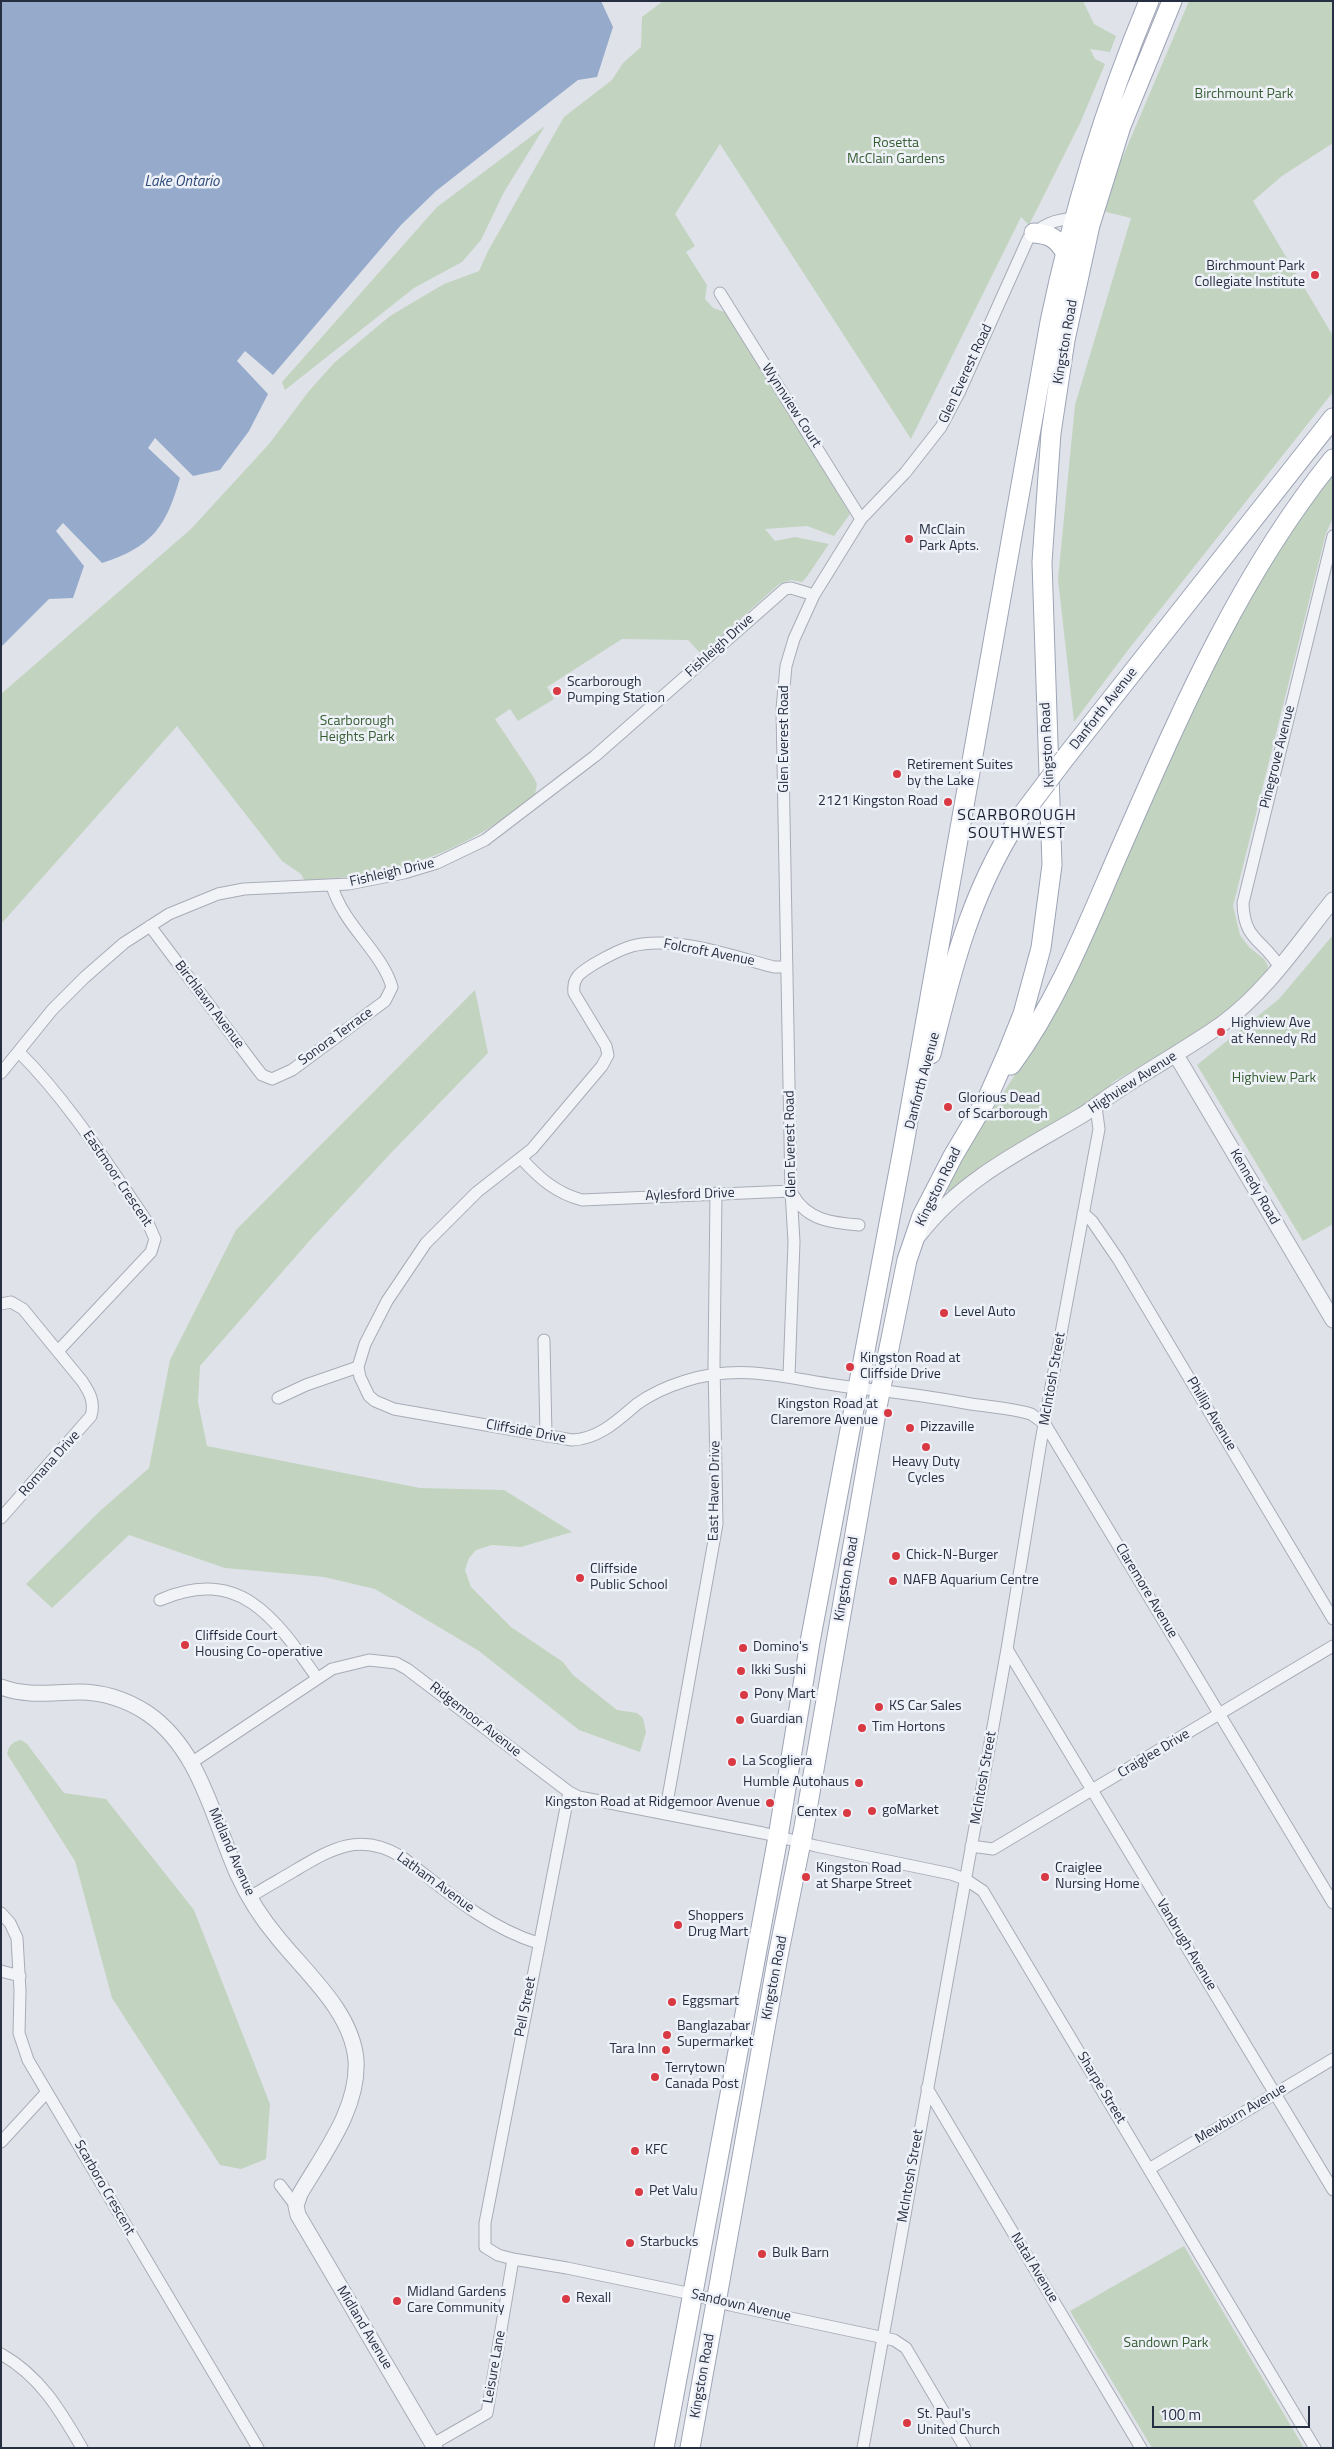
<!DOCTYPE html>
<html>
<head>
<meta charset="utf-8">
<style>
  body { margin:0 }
  #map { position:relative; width:1334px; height:2449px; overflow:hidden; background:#dfe2e9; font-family:"Titillium Web",sans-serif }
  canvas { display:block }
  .frame { position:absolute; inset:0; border:2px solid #262e41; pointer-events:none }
  .scale { position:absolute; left:1152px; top:2406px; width:158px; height:22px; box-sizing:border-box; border:2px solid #262e41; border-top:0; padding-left:6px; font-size:15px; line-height:18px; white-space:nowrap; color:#262e41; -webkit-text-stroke:4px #eef1f7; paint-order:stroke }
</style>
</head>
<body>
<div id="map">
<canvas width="1334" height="2449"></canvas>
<div class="frame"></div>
<div class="scale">100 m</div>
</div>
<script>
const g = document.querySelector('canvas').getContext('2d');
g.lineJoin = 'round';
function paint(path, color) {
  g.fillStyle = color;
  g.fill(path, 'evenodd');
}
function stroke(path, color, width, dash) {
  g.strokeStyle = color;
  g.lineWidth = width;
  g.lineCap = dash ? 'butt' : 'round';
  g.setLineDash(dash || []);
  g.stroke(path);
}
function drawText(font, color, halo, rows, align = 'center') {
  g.font = font + ' "Titillium Web",sans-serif';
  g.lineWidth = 5;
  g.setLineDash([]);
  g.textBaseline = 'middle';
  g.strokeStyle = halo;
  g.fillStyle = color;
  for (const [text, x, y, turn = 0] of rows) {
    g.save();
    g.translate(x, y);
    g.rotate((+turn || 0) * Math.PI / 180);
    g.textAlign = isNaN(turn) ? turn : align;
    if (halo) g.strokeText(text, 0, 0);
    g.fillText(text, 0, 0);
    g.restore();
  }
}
const green = new Path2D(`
  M663,1H1083L1094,24L1116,36L1110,52L1090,49L1095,59L1105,64L1081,121L1029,225L1021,217L911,439L720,144L675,214L695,246L686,252L707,285L705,299L713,308L730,314L850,514L834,536L807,526L765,529L775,541L795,537L829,544L806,578L802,582L791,580L779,584L701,654L688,640L622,639L547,687L554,699L518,721L510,709L495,719L533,776L537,784L535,794C468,852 393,878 304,880L301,874L282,861L177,726L1,924V694L191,529L269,444L309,391L335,362L390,316L444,284L479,271L488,251L564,117L612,80L623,63L641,47L642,17Z
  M1189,1H1333V143L1282,176L1253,201L1333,336V392L1128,650L1074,722L1058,579L1075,405L1131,218L1102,211L1107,194Z
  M545,126L504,192L481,240L462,262L414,288L285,390L282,382L437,207Z
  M1333,470V518L1326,533L1233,906L1240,935L1249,947L1264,959L1268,966L1266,974L1234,1005L1198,1032L1113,1082L1098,1100L1071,1117L1058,1120L972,1175L950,1193L946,1189L962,1158L1035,1043L1196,695L1260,576Z
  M1333,935V1224L1303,1241L1197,1065L1279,999Z
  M475,990L488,1053L391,1153L311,1239L200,1366L198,1402L207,1446L420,1488L504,1490L572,1532L521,1547L492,1545L476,1550L469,1558L465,1570L471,1587L511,1627L563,1662L573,1675L617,1710L637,1713L643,1718L646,1732L640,1752L579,1730L479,1651L375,1589L324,1577L225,1568L129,1535L52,1608L26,1584L100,1511L149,1468L170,1360L236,1230Z
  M21,1740L27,1744L64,1793L106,1799L194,1910L270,2104L266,2159L241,2169L220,2165L112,1998L75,1861L7,1754C9,1745 12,1742 21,1740Z
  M1184,2246L1304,2448H1152L1070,2311Z`);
const water = new Path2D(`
  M1,1H601L613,27L597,77L578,80L436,191L401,225L273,375L245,351L237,361L268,394L249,431L220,470L193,476L155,438L148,448L180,478C166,527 152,547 102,563L63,523L56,531L84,566L73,598L49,599L1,647Z`);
const minor = new Path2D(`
  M720,293L861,519
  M150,926L255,1066L262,1075L272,1079L292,1070L385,1001L392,987C382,952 344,926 332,886
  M787,967H774C732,956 674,935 632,946C618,950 606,957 594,964C581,972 572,977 574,993L606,1046L608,1055L602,1066L532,1149L477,1192L426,1243L387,1301L365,1344L358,1367L360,1377L369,1396L375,1401L394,1409L572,1440C599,1439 618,1420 637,1404C651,1394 669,1386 685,1381C748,1361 796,1382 858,1388C896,1392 933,1397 971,1404C991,1407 1011,1408 1031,1414L1045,1424L1333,1903
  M1280,968C1264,939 1244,942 1243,903L1333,536
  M19,1052C70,1103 108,1165 148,1223L155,1239L151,1252L59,1350
  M1,1073L52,1010L85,977L124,943L169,914L218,894L244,889L349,884L404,873L437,863L485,840L595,756L785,589L791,588L814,595
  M522,1159C539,1178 556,1193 582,1200L791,1191
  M793,1195C807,1220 832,1223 859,1225
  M1083,1213L1092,1221L1118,1259L1333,1619
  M1,1304L11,1302L23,1309L82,1381C90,1393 95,1402 91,1416L1,1518
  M544,1340L546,1436
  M789,1376L794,1242L791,1191L782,709L786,666L794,639L814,595L861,519L905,473L941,427L959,393L1028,239C1042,224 1059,217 1080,219
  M278,1398L306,1385L358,1367
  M160,1600C240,1565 276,1619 317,1678
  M1007,1649L1333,2190
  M191,1763L332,1669L369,1660L396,1663L407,1669L569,1792L579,1797L763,1833L816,1846L951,1874L965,1879L983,1891L1315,2448
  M569,1792L485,2223V2247L498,2255L513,2259L567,2268L692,2294L730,2305L894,2340L906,2348L965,2448
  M665,1814L717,1524L714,1364L716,1193
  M971,1846L993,1849L1333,1646
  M250,1897C264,1888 279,1880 294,1871C331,1849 360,1831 402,1857C445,1890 486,1927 538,1943
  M1,1913L10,1923L17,1938L20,1991L19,2033L28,2060L258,2448
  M1,1971L20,1976
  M927,2088L1141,2448
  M1,2142L47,2092
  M1149,2169L1333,2059
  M280,2185L296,2206
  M1,2354C40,2376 60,2410 82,2448
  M433,2444L487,2413L513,2259
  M863,2448L1007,1649L1041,1441L1099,1129L1096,1107`);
const tertiary = new Path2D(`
  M1176,1055L1333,1320
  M919,1235C961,1180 1021,1151 1079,1117C1093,1109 1104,1099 1117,1091C1151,1068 1188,1048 1222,1024C1268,990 1298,943 1333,900
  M1,1687C28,1697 51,1692 79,1692C103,1692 127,1700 147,1713C200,1749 213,1819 238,1875C248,1897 262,1919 278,1938C307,1974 352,2012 356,2060C359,2109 323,2154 300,2194L296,2206L298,2215L435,2448`);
const primary = new Path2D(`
  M1034,233C1049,234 1057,238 1065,252
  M1065,758L1333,418
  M931,1054C951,972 970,895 1016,823
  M1011,1065C1060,998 1090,918 1123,843C1182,709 1240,574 1333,459
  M664,2448L778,1837L810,1642L903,1149L1050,322C1073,211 1105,106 1149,1
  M690,2448L778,1956L804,1827L877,1407L907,1260L922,1216L953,1156L988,1097L1007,1054L1023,1014L1041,948L1052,865L1042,562L1051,433L1065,340L1090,225L1121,126L1172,1`);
const primaryBridge = new Path2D(`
  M1016,823L1065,758`);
const markers = [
  [1315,275,5,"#d93942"],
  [909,539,5,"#d93942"],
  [557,691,5,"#d93942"],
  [897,774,5,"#d93942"],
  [948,802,5,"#d93942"],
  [1221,1032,5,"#d93942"],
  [948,1107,5,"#d93942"],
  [944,1313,5,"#d93942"],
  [850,1367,5,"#d93942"],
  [888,1413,5,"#d93942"],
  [910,1428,5,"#d93942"],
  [926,1447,5,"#d93942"],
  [896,1556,5,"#d93942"],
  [580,1578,5,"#d93942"],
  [893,1581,5,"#d93942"],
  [185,1645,5,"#d93942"],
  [743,1648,5,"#d93942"],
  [741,1671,5,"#d93942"],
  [744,1695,5,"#d93942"],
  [879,1707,5,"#d93942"],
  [740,1720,5,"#d93942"],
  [862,1728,5,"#d93942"],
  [732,1762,5,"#d93942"],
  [859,1783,5,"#d93942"],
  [770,1803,5,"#d93942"],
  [872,1811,5,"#d93942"],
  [847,1813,5,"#d93942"],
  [806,1877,5,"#d93942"],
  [1045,1877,5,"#d93942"],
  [678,1925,5,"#d93942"],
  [672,2002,5,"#d93942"],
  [667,2035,5,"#d93942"],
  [666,2050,5,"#d93942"],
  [655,2077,5,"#d93942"],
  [635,2151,5,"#d93942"],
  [639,2192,5,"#d93942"],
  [630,2243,5,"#d93942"],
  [762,2254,5,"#d93942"],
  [566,2299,5,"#d93942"],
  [397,2301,5,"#d93942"],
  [907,2423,5,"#d93942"]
];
const parkNames = [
  ["Birchmount Park",1244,95],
  ["Rosetta",896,144],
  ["McClain Gardens",896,160],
  ["Scarborough",357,722],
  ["Heights Park",357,738],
  ["Highview Park",1274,1079],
  ["Sandown Park",1166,2344]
];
const poiNames = [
  ["Birchmount Park",1305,267,"right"],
  ["Collegiate Institute",1305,283,"right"],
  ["McClain",919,531],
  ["Park Apts.",919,547],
  ["Scarborough",567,683],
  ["Pumping Station",567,699],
  ["Retirement Suites",907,766],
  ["by the Lake",907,782],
  ["2121 Kingston Road",938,802,"right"],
  ["Highview Ave",1231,1024],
  ["at Kennedy Rd",1231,1040],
  ["Glorious Dead",958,1099],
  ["of Scarborough",958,1115],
  ["Level Auto",954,1313],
  ["Kingston Road at",860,1359],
  ["Cliffside Drive",860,1375],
  ["Kingston Road at",878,1405,"right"],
  ["Claremore Avenue",878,1421,"right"],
  ["Pizzaville",920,1428],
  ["Heavy Duty",926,1463,"center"],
  ["Cycles",926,1479,"center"],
  ["Chick-N-Burger",906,1556],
  ["Cliffside",590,1570],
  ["Public School",590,1586],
  ["NAFB Aquarium Centre",903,1581],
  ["Cliffside Court",195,1637],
  ["Housing Co-operative",195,1653],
  ["Domino's",753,1648],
  ["Ikki Sushi",751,1671],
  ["Pony Mart",754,1695],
  ["KS Car Sales",889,1707],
  ["Guardian",750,1720],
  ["Tim Hortons",872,1728],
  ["La Scogliera",742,1762],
  ["Humble Autohaus",849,1783,"right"],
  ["Kingston Road at Ridgemoor Avenue",760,1803,"right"],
  ["goMarket",882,1811],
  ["Centex",837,1813,"right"],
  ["Kingston Road",816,1869],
  ["at Sharpe Street",816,1885],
  ["Craiglee",1055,1869],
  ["Nursing Home",1055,1885],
  ["Shoppers",688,1917],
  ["Drug Mart",688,1933],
  ["Eggsmart",682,2002],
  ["Banglazabar",677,2027],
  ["Supermarket",677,2043],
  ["Tara Inn",656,2050,"right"],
  ["Terrytown",665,2069],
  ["Canada Post",665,2085],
  ["KFC",645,2151],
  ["Pet Valu",649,2192],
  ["Starbucks",640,2243],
  ["Bulk Barn",772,2254],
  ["Midland Gardens",407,2293],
  ["Care Community",407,2309],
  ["Rexall",576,2299],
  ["St. Paul's",917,2415],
  ["United Church",917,2431]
];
const streetNames = [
  ["Kingston Road",1066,342,-80],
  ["Glen Everest Road",966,374,-65],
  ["Wynnview Court",791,406,57],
  ["Fishleigh Drive",720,646,-42],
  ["Danforth Avenue",1104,709,-52],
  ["Glen Everest Road",785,739,-90],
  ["Kingston Road",1048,745,-93],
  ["Pinegrove Avenue",1278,757,-76],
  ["Fishleigh Drive",392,873,-13],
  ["Folcroft Avenue",709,953,11],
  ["Birchlawn Avenue",209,1005,53],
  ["Sonora Terrace",336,1037,-36],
  ["Danforth Avenue",923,1081,-75],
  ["Highview Avenue",1133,1083,-33],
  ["Glen Everest Road",791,1144,-91],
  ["Eastmoor Crescent",117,1179,56],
  ["Kingston Road",939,1187,-64],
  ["Kennedy Road",1254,1187,60],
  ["Aylesford Drive",690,1195,-2],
  ["McIntosh Street",1053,1379,-80],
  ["Phillip Avenue",1211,1414,59],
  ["Cliffside Drive",526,1432,10],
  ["Romana Drive",50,1464,-48],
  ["East Haven Drive",715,1491,-89],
  ["Kingston Road",847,1579,-80],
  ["Claremore Avenue",1146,1591,59],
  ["Ridgemoor Avenue",475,1720,38],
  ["Craiglee Drive",1154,1754,-31],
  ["McIntosh Street",984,1778,-80],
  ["Midland Avenue",231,1852,66],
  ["Latham Avenue",435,1883,36],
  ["Vanbrugh Avenue",1186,1945,59],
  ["Kingston Road",775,1978,-79],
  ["Pell Street",526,2007,-79],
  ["Sharpe Street",1101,2088,59],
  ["Mewburn Avenue",1241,2114,-31],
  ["McIntosh Street",911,2176,-80],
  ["Scarboro Crescent",104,2188,60],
  ["Natal Avenue",1034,2268,59],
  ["Sandown Avenue",741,2306,13],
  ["Midland Avenue",364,2328,59],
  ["Leisure Lane",495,2367,-80],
  ["Kingston Road",703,2376,-80]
];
const waterNames = [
  ["Lake Ontario",182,182]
];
const quarterNames = [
  ["SCARBOROUGH",1017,816],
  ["SOUTHWEST",1017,834]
];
paint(green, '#c2d4bf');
paint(water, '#96abcc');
stroke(minor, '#a8acb7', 13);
stroke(tertiary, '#a8acb7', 17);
stroke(primary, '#9da4b6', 21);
stroke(minor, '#f2f3f7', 11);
stroke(tertiary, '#f2f3f7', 15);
stroke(primary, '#fff', 19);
stroke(primaryBridge, '#9da4b6', 21, []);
stroke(primaryBridge, '#fff', 19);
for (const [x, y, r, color] of markers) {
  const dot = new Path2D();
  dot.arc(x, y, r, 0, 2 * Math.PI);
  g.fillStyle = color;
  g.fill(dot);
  stroke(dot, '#eef1f7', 2);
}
drawText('14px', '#365e32', '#eef1f7', parkNames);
drawText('14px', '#262e41', '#eef1f7', poiNames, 'left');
drawText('14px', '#262e41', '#eef1f7', streetNames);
drawText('italic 15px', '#2d4879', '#eef1f7', waterNames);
g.letterSpacing = '1px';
drawText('16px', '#191f32', '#eef1f7', quarterNames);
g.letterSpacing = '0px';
</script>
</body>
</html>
